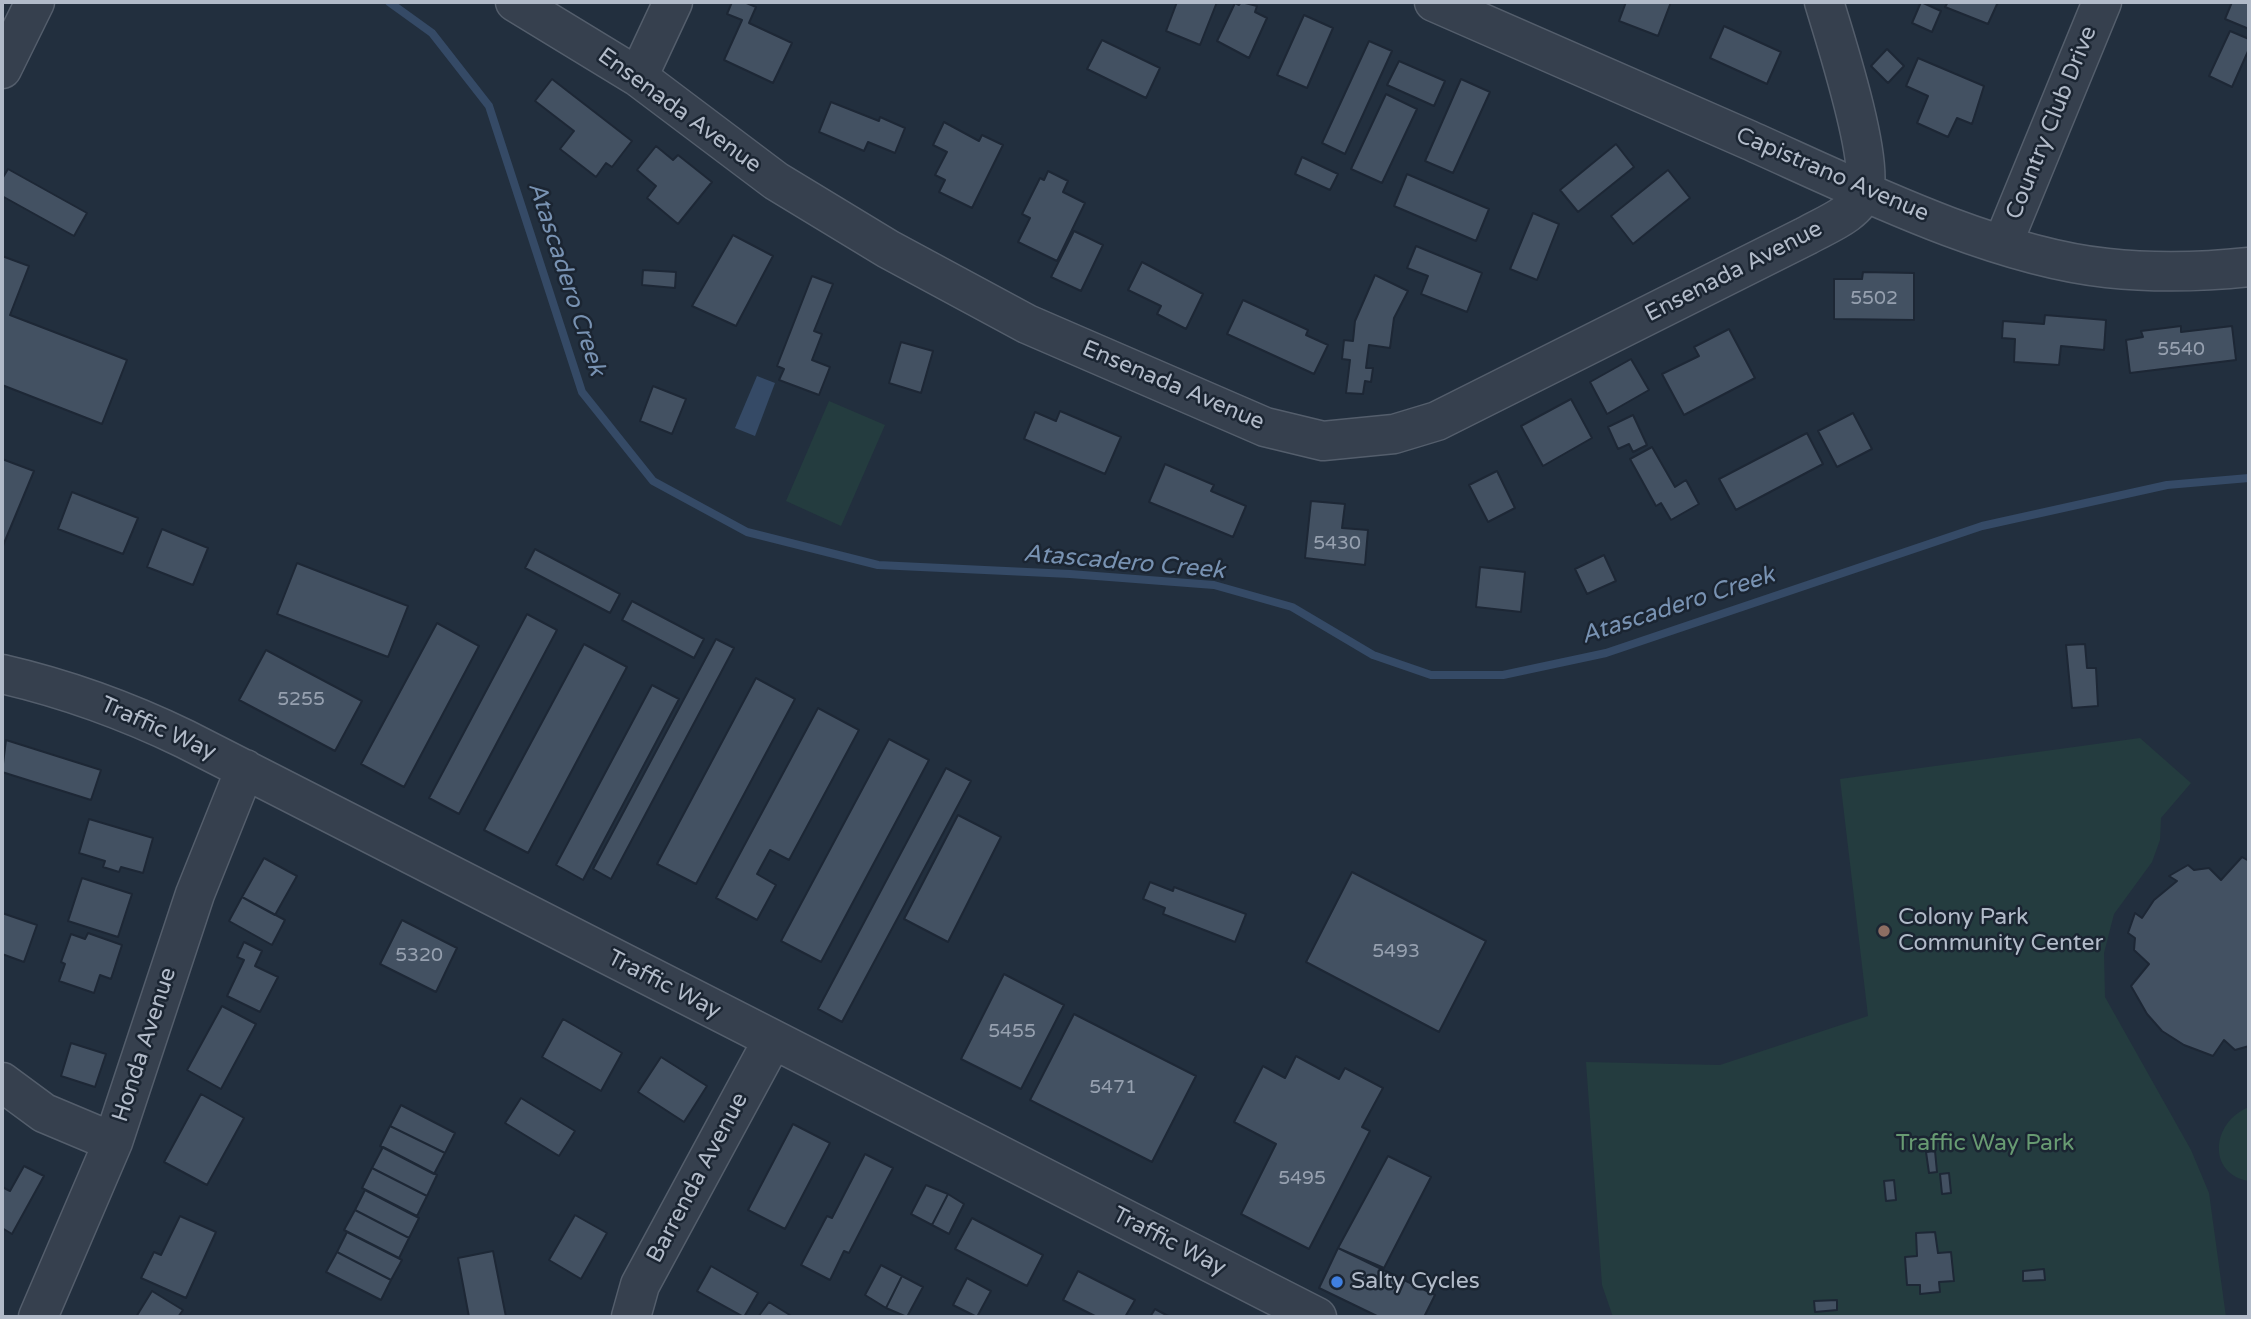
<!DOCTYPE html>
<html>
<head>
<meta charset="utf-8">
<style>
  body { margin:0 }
  #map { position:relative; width:2251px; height:1319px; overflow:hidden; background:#222f3e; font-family:"Varela Round",sans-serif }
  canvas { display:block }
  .frame { position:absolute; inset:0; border:4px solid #b2bbc9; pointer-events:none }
</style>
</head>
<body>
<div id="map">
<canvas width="2251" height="1319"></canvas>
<div class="frame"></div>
</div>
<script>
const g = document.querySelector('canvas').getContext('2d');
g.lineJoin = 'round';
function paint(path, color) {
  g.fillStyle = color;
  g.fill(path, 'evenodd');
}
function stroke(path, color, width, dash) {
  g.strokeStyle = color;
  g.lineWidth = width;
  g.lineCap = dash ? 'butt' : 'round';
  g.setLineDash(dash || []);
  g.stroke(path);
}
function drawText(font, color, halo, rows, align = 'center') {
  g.font = font + ' "Varela Round",sans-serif';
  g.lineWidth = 5;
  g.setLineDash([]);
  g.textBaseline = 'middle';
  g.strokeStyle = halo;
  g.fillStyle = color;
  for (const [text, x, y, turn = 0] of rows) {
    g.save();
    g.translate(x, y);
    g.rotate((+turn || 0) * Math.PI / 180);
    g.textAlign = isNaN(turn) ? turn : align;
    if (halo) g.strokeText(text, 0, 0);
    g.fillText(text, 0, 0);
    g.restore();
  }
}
const green = new Path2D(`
  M829,401L885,425L841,526L786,501Z
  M2140,738L2191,783L2161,818L2160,840L2152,862L2114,914L2104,953L2105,997L2191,1150L2209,1193L2226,1317H1613L1602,1285L1586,1062L1720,1065L1868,1016L1840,779Z
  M2249,1107V1181C2207,1174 2211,1122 2249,1107Z`);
const water = new Path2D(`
  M757,376L775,383L755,436L735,428Z`);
const stream = new Path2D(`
  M389,2L432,33L489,106L582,392L653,481L747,532L878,565L1070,574L1214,585L1292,607L1373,655L1431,675H1503L1606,653L1982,526L2167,485L2249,478`);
const building = new Path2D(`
  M732,2H744L756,7L749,23L792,43L773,83L724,60L742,20L727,14Z
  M1177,2H1217L1200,45L1166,31Z
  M1241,2L1257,6L1255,12L1267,18L1249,58L1217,41L1235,3L1239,5Z
  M1626,2H1671L1658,36L1619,21Z
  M1921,2L1941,11L1932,32L1912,23Z
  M1948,2H1998L1988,24L1945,7Z
  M2232,2H2249V29L2225,19Z
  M1304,15L1333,28L1307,88L1277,75Z
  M1724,26L1781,52L1767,84L1710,58Z
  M2230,31L2249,39V49L2232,87L2209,76Z
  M1102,40L1160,68L1146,98L1087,69Z
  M1369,41L1392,51L1345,154L1322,143Z
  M1887,49L1904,66L1888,83L1871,66Z
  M1918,58L1984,86L1972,124L1957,118L1948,137L1917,123L1928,96L1906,86Z
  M1399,61L1445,81L1434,106L1387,85Z
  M552,79L632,141L612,167L606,163L596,177L560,149L574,131L535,101Z
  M1461,79L1490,92L1453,173L1425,161Z
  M1386,94L1417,109L1382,183L1351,169Z
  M831,102L879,121L880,117L905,128L895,153L868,142L864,151L819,132Z
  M944,122L979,141L982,135L1003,145L972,208L939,192L945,180L935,175L947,152L933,145Z
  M1616,144L1634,167L1578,212L1560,190Z
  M656,146L673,160L678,155L712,182L678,224L647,198L656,186L637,170Z
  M1302,157L1338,174L1330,190L1295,174Z
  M8,169L87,213L74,236L2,196V179Z
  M1668,170L1690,198L1633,244L1611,216Z
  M1048,171L1068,181L1063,192L1085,203L1057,261L1018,242L1030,218L1022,214L1040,178L1044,180Z
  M1407,174L1489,209L1476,241L1394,206Z
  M1533,213L1559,224L1537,280L1510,269Z
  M1074,231L1103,245L1081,291L1051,277Z
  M733,235L773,256L736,326L692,306Z
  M1416,246L1482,273L1467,312L1421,294L1428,276L1407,268Z
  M2,256L29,266L10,315L127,360L102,424L2,385Z
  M1142,262L1203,294L1186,329L1157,314L1161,306L1128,290Z
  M643,270L676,272L675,288L642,285Z
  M1863,272L1914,273V320L1834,319V279H1862Z
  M1375,275L1408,291L1394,318L1390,348L1369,345L1366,368H1373L1371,382L1365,381L1363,394L1346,393L1350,360L1342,359L1344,340L1353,341L1355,321Z
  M812,276L833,284L814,331L822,334L812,360L830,367L819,395L779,380L784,369L777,366Z
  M1243,300L1308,330L1306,335L1328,345L1314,374L1227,334Z
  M2045,315L2106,320L2104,350L2061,346L2059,365L2014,362L2015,339L2002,338L2003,321L2044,324Z
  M2181,326V332L2232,326L2236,360L2130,373L2126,340L2143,337L2141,331Z
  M1729,329L1755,378L1684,415L1662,374L1699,356L1694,347Z
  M901,342L933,351L921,393L889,383Z
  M1631,359L1649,390L1607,414L1590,382Z
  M653,386L686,399L672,434L640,421Z
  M1571,399L1592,438L1543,466L1521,426Z
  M1060,411L1121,437L1105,474L1024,439L1035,412L1056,421Z
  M1853,413L1872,449L1837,467L1818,431Z
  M1633,415L1647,445L1633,452L1629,444L1618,449L1608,427Z
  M1807,433L1823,464L1736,510L1719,479Z
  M1652,447L1675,487L1686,480L1699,504L1671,520L1661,503L1656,506L1630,459Z
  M2,459L34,471L2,548Z
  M1165,464L1214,485L1211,491L1246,506L1233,537L1149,502Z
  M1497,471L1515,508L1488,522L1469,485Z
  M72,492L138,518L123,554L58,529Z
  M1311,501L1345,504L1342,528L1368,530L1365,565L1305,558Z
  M162,529L208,548L193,585L147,567Z
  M535,549L620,594L610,613L525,568Z
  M1604,555L1616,581L1587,594L1575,569Z
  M297,563L408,606L388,657L277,614Z
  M1480,567L1525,572L1521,612L1476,607Z
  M632,601L704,639L694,658L622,620Z
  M527,614L557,630L459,814L429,798Z
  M437,623L479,646L404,787L361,764Z
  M716,639L734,648L611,879L593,869Z
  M584,644L627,667L528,853L484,830Z
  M2085,644L2087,668H2096L2098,706L2072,708L2066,645Z
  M266,650L362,701L335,751L239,700Z
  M756,678L795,699L696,884L657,864Z
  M652,685L679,699L583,880L556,865Z
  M818,708L859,730L789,860L770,850L757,874L776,885L757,920L716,898Z
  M889,739L929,760L821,962L781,941Z
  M6,740L101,770L91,800L2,772Z
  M946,768L971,781L842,1022L818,1009Z
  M958,815L1001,837L948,942L904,919Z
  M89,819L153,838L143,873L121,867L119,872L103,867L105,861L79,853Z
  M2242,857L2249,861V1046L2235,1050L2224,1040L2213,1056L2184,1045L2162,1031L2147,1014L2131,986L2149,964L2134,950L2135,938L2128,933L2135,913L2142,918L2154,900L2177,881L2169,876L2188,865L2194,870L2209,868L2221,880Z
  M264,858L297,876L275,915L242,897Z
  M1352,872L1486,941L1439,1032L1306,962Z
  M82,878L132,894L118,937L68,921Z
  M1150,882L1173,891L1174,887L1246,914L1235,942L1163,914L1165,908L1143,899Z
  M242,897L285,920L272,945L229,921Z
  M2,913L37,925L24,962L2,954Z
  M402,920L457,948L436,992L380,964Z
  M88,933L122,945L111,979L100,975L94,993L59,981L65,964L61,962L71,934L85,939Z
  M244,942L262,951L255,966L278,977L260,1012L227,996L244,960L237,957Z
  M1004,974L1064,1005L1021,1089L961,1059Z
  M222,1006L256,1024L221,1089L187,1070Z
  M1074,1014L1196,1076L1152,1162L1030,1100Z
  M563,1019L622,1053L601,1091L542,1057Z
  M71,1043L106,1054L95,1087L61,1076Z
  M1296,1056L1339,1079L1345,1068L1383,1088L1362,1127L1370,1131L1309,1249L1241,1214L1276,1144L1234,1122L1263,1066L1285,1078Z
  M661,1057L707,1086L684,1122L638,1092Z
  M201,1094L244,1118L207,1185L164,1162Z
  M521,1098L575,1131L559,1156L505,1123Z
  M401,1105L455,1133L445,1153L390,1126Z
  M793,1124L830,1143L785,1229L748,1210Z
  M390,1126L445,1153L434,1174L380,1146Z
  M383,1147L437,1175L427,1196L372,1168Z
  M1935,1151L1937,1172L1929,1173L1926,1152Z
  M865,1154L893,1168L849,1253L844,1251L830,1280L801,1265L827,1216L832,1218Z
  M1388,1156L1431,1177L1384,1268L1338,1248Z
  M24,1166L44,1176L12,1234L2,1228V1187L10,1191Z
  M372,1168L427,1196L417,1216L362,1188Z
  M1949,1173L1951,1193L1942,1194L1940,1174Z
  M1894,1180L1896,1200L1886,1201L1884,1181Z
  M926,1185L948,1194L932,1225L911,1214Z
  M365,1190L419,1218L409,1238L355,1210Z
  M948,1194L964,1204L949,1234L932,1225Z
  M355,1210L409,1238L399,1258L344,1230Z
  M575,1215L607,1233L581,1279L549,1260Z
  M180,1216L216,1232L186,1298L141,1278L154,1252L161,1255Z
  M972,1218L1043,1255L1027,1286L955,1249Z
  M347,1232L402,1260L391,1280L337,1252Z
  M1935,1232L1938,1253L1951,1252L1954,1281L1939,1282L1940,1292L1920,1294V1285H1907L1905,1257L1917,1256L1916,1233Z
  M1338,1248L1435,1295L1424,1317H1379L1319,1288Z
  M493,1251L506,1317H469L458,1258Z
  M337,1252L391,1280L381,1300L326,1272Z
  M881,1265L902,1276L886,1308L865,1295Z
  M711,1266L758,1293L744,1317L697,1291Z
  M2044,1269L2045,1280L2023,1281V1271Z
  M1078,1271L1135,1300L1125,1317H1097L1063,1300Z
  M902,1276L923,1287L907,1317L886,1308Z
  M967,1278L991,1291L977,1317L953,1305Z
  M152,1291L183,1310L178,1317H136Z
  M1837,1300V1310L1815,1312L1814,1301Z
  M769,1302L793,1317H758Z
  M1155,1309L1170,1317H1150Z`);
const minor = new Path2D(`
  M515,2L638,77L776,181L888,249L1027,324L1265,427L1323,441L1394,434L1437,421L1806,236C1825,225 1857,214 1864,191C1874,159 1835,38 1824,2
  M1434,2C1539,48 1644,94 1749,140C1854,187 1992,256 2107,268C2154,273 2202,272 2249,267
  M2,69L35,2
  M638,77L673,2
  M2003,243L2102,2
  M2,674C67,689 125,710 185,739L1317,1317
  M2,1082L44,1113L113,1142
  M38,1317L113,1142L195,894L245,769
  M631,1317L640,1285L772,1041`);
const markers = [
  [1884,931,7,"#8d6e63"],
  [1337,1282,7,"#3f7fe0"]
];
const numberNames = [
  ["5502",1874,299],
  ["5540",2181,350],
  ["5430",1337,544],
  ["5255",301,700],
  ["5493",1396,952],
  ["5320",419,956],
  ["5455",1012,1032],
  ["5471",1113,1088],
  ["5495",1302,1179]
];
const streetNames = [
  ["Ensenada Avenue",679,111,36],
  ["Country Club Drive",2052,123,-68],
  ["Capistrano Avenue",1832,175,23],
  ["Ensenada Avenue",1734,272,-27],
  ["Ensenada Avenue",1173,386,23],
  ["Traffic Way",158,729,24],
  ["Traffic Way",664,985,27],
  ["Honda Avenue",145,1045,-72],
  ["Barrenda Avenue",698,1178,-62],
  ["Traffic Way",1169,1242,27]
];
const poiNames = [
  ["Colony Park",1898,918],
  ["Community Center",1898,944],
  ["Salty Cycles",1351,1282]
];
const parkNames = [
  ["Traffic Way Park",1985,1144]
];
const waterNames = [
  ["Atascadero Creek",566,279,72],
  ["Atascadero Creek",1124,563,5],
  ["Atascadero Creek",1678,606,-18]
];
paint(green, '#243c3f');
paint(water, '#354a66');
stroke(stream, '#354a66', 8);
paint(building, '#435162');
stroke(building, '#1d2735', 2);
stroke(minor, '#545e6c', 41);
stroke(minor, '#36404e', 38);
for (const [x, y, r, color] of markers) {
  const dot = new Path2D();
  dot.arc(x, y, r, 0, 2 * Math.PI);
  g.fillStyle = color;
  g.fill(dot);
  stroke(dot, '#1b2532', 2.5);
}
drawText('19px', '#96a0af', null, numberNames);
drawText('23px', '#b2bbc9', '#1b2532', streetNames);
drawText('23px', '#b2bbc9', '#1b2532', poiNames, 'left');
drawText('23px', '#689b72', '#1b2532', parkNames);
drawText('italic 24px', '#7892b2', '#1b2532', waterNames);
</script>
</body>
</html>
